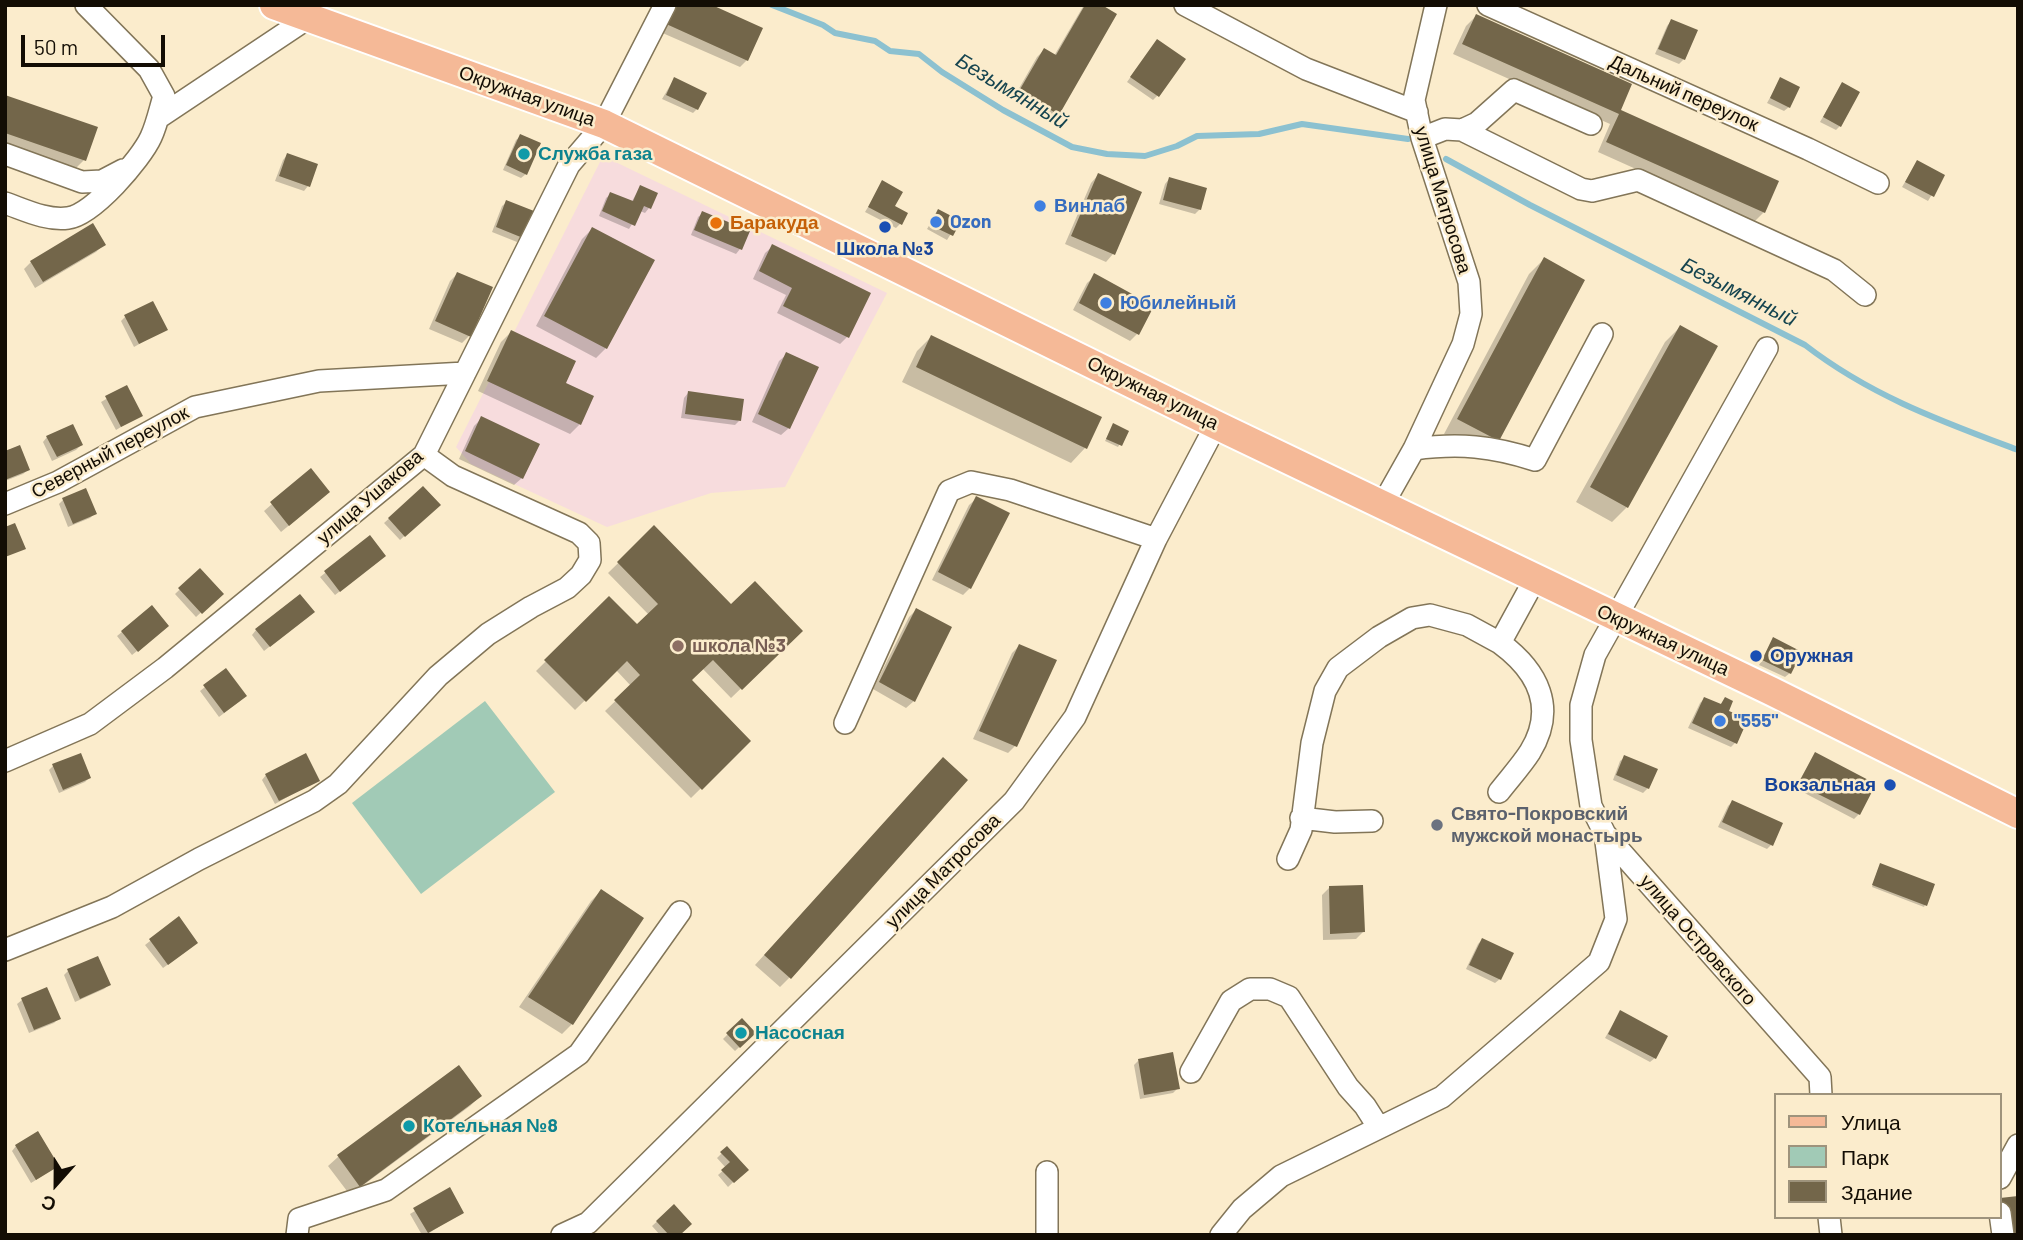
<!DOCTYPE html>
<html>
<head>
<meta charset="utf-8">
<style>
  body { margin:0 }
  #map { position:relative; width:2023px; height:1240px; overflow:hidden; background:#fbeccc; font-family:Barlow,sans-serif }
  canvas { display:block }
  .frame { position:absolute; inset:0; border:7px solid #130d04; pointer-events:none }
  .legend { position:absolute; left:1774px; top:1093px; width:228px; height:126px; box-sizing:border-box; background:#fbeccc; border:2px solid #9e937c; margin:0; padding:9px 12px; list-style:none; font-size:21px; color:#130d04 }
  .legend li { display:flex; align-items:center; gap:14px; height:35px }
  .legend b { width:35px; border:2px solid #9e937c }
  .north { position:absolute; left:21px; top:1149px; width:70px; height:70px; -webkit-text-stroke:5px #fbeccc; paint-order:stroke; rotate:201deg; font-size:19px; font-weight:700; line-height:28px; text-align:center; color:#130d04 }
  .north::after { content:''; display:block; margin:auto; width:24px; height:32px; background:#130d04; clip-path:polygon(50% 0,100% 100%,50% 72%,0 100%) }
  .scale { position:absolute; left:21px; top:35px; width:144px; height:32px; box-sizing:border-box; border:4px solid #130d04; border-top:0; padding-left:9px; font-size:21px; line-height:24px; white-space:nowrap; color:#130d04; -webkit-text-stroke:5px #fbeccc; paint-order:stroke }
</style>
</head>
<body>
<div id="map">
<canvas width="2023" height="1240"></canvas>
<div class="frame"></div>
<ul class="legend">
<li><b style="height:9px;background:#f5b997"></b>Улица</li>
<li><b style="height:19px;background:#a1cab6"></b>Парк</li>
<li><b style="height:19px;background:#73664a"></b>Здание</li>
</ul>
<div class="north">С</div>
<div class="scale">50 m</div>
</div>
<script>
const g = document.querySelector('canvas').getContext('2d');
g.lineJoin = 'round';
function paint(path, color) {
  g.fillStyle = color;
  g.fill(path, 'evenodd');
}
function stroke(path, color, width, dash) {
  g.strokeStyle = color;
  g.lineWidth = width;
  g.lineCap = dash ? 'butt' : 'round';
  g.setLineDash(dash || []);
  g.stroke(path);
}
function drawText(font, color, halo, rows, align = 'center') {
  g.font = font + ' Barlow,sans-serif';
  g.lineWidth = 5;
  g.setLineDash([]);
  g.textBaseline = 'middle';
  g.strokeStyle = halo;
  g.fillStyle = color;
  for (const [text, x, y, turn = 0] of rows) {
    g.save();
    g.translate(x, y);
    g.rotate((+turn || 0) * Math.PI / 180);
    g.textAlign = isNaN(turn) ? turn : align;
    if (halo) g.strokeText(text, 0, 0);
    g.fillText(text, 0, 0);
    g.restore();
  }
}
const industrial = new Path2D(`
  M603,156L887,293L785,487L711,493L607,527L471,464L456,447Z`);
const green = new Path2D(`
  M485,701L555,792L421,894L352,803Z`);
const shadow = new Path2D(`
  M670,5L747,60L740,67L658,31Z
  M1084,5H1098L1058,114L1051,121L1013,99L1037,57L1044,50L1054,56Z
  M1476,16L1618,111L1764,212L1754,222L1598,152L1610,124L1453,54L1466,26Z
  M1671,21L1684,59L1679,64L1655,54L1667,26Z
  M1153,46L1157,96L1153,100L1127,82Z
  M674,79L697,109L693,113L662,99Z
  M1780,80L1789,107L1784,111L1767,103Z
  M1842,84L1840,126L1836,130L1820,122Z
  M5,97L84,160L74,170L5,146Z
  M521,136L526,174L521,178L503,170L516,140Z
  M287,155L308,186L304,191L275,181L283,160Z
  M1917,162L1943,176L1928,201L1902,187Z
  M1098,175L1140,193L1113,254L1106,262L1065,244L1091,183Z
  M1169,179L1200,209L1195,214L1159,204L1165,184Z
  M883,183L900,224L896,228L865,212Z
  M640,187L649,208L645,213L640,211L629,229L599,216L606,198L611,194L631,203Z
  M507,202L521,237L517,242L492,232L502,206Z
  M938,211L959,221L947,240L927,229Z
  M703,213L748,232L740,249L736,254L691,235L698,217Z
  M592,229L606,348L596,358L536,326L582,239Z
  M103,245L96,252L35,288L24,269L31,262Z
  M773,246L869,294L847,337L840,344L777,313L786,295L753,279L765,253Z
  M1544,259L1498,440L1483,454L1444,434L1529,274Z
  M457,274L469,336L462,343L429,329L450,281Z
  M1095,276L1137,334L1130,341L1073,310L1087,283Z
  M125,317L166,329L134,347L121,321Z
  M1680,327L1627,507L1612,522L1576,502L1665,342Z
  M511,332L563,384L580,424L570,434L478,391L501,342Z
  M931,337L1085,448L1071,463L902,382L917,351Z
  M787,354L789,428L781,435L752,422L779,361Z
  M127,387L141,415L116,430L101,402Z
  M688,393L739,421L735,425L681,418L684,398Z
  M482,418L522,478L514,485L459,459L474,426Z
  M1112,427L1127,431L1118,447L1105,441Z
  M47,437L81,445L76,450L52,461L43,442Z
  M5,453L28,470L23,474L5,481Z
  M310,471L321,499L281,532L264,511Z
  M423,488L438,505L400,540L384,523Z
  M977,498L970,588L963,595L932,580L969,505Z
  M63,500L95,513L90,518L68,527L59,504Z
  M654,528L731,607L801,631L731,698L702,668L689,680L749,741L691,798L605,711L631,686L616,670L575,710L536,671L609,599L637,627L649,615L608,573Z
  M369,538L379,561L335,595L320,577Z
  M200,570L221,594L196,617L175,594Z
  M152,607L163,630L132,655L117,636Z
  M916,610L914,701L906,708L873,689L909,617Z
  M308,616L264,651L252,635L256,630Z
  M1774,640L1790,673L1785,677L1759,665Z
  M1019,646L1015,746L1008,753L973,739L1012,653Z
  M225,671L240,701L219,717L200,691Z
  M1704,699L1719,706L1725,699L1735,743L1731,747L1688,728L1700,703Z
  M1815,754L1859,814L1854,819L1795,788Z
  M1625,757L1648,788L1643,793L1613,780L1620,761Z
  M53,766L89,778L85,782L59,793L49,770Z
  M933,770L790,977L780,987L755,965Z
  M266,775L318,780L275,804L262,780Z
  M1732,802L1771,845L1767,849L1718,827L1728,806Z
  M1879,867L1925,905L1924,907L1872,887Z
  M1329,888L1363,932L1356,939L1323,940L1322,895Z
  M601,891L572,1024L562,1034L519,1007L591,901Z
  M178,919L192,947L163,968L145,945Z
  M1482,940L1500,979L1495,983L1466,969L1478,944Z
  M68,971L109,985L104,989L75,1002L64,975Z
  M46,989L59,1018L54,1023L29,1033L17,1004L22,1000Z
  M1620,1012L1655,1058L1650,1062L1605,1038Z
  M742,1020L754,1033L735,1051L723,1039Z
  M1138,1061L1178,1088L1173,1093L1140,1099L1134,1065Z
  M458,1067L480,1096L470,1106L350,1195L328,1166L338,1157Z
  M16,1146L52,1170L31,1183L12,1151Z
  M727,1148L746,1170L728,1187L718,1175L726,1168L717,1158Z
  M449,1190L462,1212L426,1235H422L410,1214Z
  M674,1206L678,1235H660L652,1226Z`);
const stream = new Path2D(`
  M772,5L823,25L835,33L875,41L890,51L919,54L942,72L1003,110L1072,147L1107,154L1145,156L1177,146L1197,136L1259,134L1302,124L1408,139
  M1446,159L1530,205L1805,345C1871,396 1941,421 2018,450`);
const building = new Path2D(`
  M672,5H712L763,28L748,61L664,23Z
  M1085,5H1102L1117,14L1059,115L1019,91L1044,48L1056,55Z
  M1476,14L1632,84L1621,110L1779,181L1765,213L1606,142L1619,114L1462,44Z
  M1671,19L1698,30L1685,60L1658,49Z
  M1157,39L1186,59L1159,97L1130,77Z
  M674,77L707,93L698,110L666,95Z
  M1780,77L1800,87L1790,108L1770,98Z
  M1842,82L1860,92L1841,127L1823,117Z
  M5,95L98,127L86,161L5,133Z
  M520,134L541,143L527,175L506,165Z
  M287,153L318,164L310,187L279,176Z
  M1917,160L1945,175L1934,197L1905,182Z
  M1098,173L1142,192L1115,255L1071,236Z
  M1169,177L1207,188L1201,210L1163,200Z
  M882,180L903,192L895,206L908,213L902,225L868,207Z
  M640,185L658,193L651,209L644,206L635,226L602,211L610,192L633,201Z
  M506,200L534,211L523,238L496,227Z
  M938,209L961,221L953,236L930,225Z
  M702,211L750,231L742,250L694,230Z
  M93,223L106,245L43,282L30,261Z
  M592,227L655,260L607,349L544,316Z
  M772,244L871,293L849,338L783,306L792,288L759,271Z
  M1544,257L1585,280L1499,441L1457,419Z
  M457,272L493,287L471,337L435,321Z
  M1094,273L1154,306L1139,335L1079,303Z
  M153,301L168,330L139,344L124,315Z
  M1680,325L1718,346L1628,508L1590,487Z
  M511,330L576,361L566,383L594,396L581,425L487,381Z
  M931,335L1102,417L1087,449L916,367Z
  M786,352L819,367L790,429L758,414Z
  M127,385L143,416L121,427L105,396Z
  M688,391L744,399L741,421L685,414Z
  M481,416L540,444L523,479L465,451Z
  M1113,423L1129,431L1122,446L1106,439Z
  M73,424L83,445L57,457L46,436Z
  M20,445L30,470L5,480V451Z
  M311,468L330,492L289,526L270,502Z
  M423,486L441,505L405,537L388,518Z
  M86,488L97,514L73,524L62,498Z
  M976,496L1010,513L971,589L938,572Z
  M15,523L26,549L5,557V527Z
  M654,525L731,604L755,581L803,631L742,690L713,660L692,680L751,741L702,790L614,700L640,675L627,661L586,702L544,660L609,596L637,624L658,604L617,562Z
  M370,535L386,556L340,592L324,571Z
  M200,568L224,594L202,614L178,588Z
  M300,594L315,612L270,647L255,629Z
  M152,605L169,626L138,652L121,631Z
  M916,608L952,627L915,702L879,682Z
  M1773,637L1802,652L1791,674L1762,660Z
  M1019,644L1057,660L1017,747L979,731Z
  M226,668L247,696L224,713L203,685Z
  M1704,697L1721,704L1725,697L1733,701L1729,711L1748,719L1737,744L1692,723Z
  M1815,752L1876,784L1860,815L1798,784Z
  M81,753L91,778L63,790L52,764Z
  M306,753L320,781L279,801L265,774Z
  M1624,755L1658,769L1649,789L1616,775Z
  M943,757L968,780L791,979L764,955Z
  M1732,800L1783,823L1773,846L1722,822Z
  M1880,863L1935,884L1927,906L1872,885Z
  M1363,885L1365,932L1330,934L1329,886Z
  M601,889L644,918L573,1025L528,997Z
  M179,916L198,943L168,965L149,939Z
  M1482,938L1514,953L1501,980L1469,965Z
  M98,956L111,985L80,999L67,969Z
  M47,987L61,1019L34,1030L21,998Z
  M1620,1010L1668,1036L1656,1059L1608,1034Z
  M742,1018L756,1033L740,1048L726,1033Z
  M1173,1052L1180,1089L1144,1095L1138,1059Z
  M459,1065L482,1096L360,1187L337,1155Z
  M38,1131L59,1166L36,1180L15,1145Z
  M727,1146L749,1170L734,1183L721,1170L730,1162L720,1152Z
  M450,1187L464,1213L428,1233L413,1208Z
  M2018,1196V1235H2001L2000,1198Z
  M674,1204L692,1224L680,1235H669L656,1221Z`);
const minor = new Path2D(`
  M1185,5L1306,69L1417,112
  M1488,5L1808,149L1878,183
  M158,118L308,18
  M1462,130L1477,123L1514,90L1591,124
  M1422,138L1445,129L1462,130L1581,189L1592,191L1638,180L1834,270L1865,295
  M5,154L82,182L102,181L123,170
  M5,203C25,210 47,221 68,218C93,215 141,159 151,137C157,124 160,109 164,96L149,69L86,5
  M1767,348L1595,655L1581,705V740L1591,806L1605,834L1820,1077L1821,1095
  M1414,449C1459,443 1492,446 1535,460L1602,334
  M5,504L58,482L195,407L319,381L465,373
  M1383,504L1414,449L1463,344L1471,314L1469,282L1422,138L1414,100L1436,5
  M845,723L949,491L971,482L1010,490L1156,539
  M5,761L90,724L165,668L424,455L569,165L604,124L665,5
  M1499,792C1509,779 1521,766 1530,752C1557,708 1538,671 1500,643
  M1301,818L1335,822L1372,821
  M1288,859L1301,830L1312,743L1325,691L1338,668L1379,637L1412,618L1430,615L1467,625L1500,643L1535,579
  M5,950L112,907L199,859L314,801L338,784L438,676L488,634L531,607L567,588L581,575L590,560L589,543L579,533L453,476L424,455
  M1191,1072L1231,1001L1250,989H1270L1289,997L1348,1087L1365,1106L1379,1128
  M2000,1178L2018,1145
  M2000,1213L2003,1235
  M1829,1217L1831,1235
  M297,1235L299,1219L386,1190L579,1054L680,912
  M562,1235L588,1223L1014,801L1075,717L1156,539L1216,425
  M1047,1235V1172
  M1221,1235L1242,1209L1281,1176L1442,1097L1599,962L1616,919L1605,834`);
const major = new Path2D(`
  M274,5L604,124L1216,425L1771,691L2018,814`);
const markers = [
  [524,154,7,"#0f9aa8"],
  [1040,206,7,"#3f7fe0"],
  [936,222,7,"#3f7fe0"],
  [716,223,7,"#e8710a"],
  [885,227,7,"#1a4fb4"],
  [1106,303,7,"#3f7fe0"],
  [678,646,7,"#8d6e63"],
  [1756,656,7,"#1a4fb4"],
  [1720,721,7,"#3f7fe0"],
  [1890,785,7,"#1a4fb4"],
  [1437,825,7,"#6b7280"],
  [741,1033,7,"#0f9aa8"],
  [409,1126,7,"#0f9aa8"]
];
const streetNames = [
  ["Дальний переулок",1684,93,24],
  ["Окружная улица",527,96,20],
  ["улица Матросова",1443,200,73],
  ["Окружная улица",1153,393,26],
  ["Северный переулок",110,452,-28],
  ["улица Ушакова",370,497,-41],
  ["Окружная улица",1663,640,25],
  ["улица Матросова",943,871,-45],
  ["улица Островского",1698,940,49]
];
const cultureNames = [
  ["Служба газа",538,154],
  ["Насосная",755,1033],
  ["Котельная №8",423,1126]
];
const shopNames = [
  ["Винлаб",1054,206],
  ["Ozon",950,222],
  ["Юбилейный",1120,303],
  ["\"555\"",1734,721]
];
const foodNames = [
  ["Баракуда",730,223]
];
const transitNames = [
  ["Школа №3",885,249],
  ["Оружная",1770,656,"left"],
  ["Вокзальная",1876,785,"right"]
];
const educationNames = [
  ["школа №3",692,646]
];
const worshipNames = [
  ["Свято-Покровский",1451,814],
  ["мужской монастырь",1451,836]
];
const waterNames = [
  ["Безымянный",1012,91,31],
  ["Безымянный",1739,292,27]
];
paint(industrial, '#f7dcdd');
paint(green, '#a1cab6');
paint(shadow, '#0003');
stroke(stream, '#8cc1d0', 6);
paint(building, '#73664a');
stroke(minor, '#827558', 24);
stroke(major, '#fff', 32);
stroke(minor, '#fff', 21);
stroke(major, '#f5b997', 28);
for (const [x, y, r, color] of markers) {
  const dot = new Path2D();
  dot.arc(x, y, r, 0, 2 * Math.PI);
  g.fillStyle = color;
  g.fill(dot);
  stroke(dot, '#fbeccc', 2.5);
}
drawText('19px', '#130d04', '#fbeccc', streetNames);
drawText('bold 19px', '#0d838f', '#fbeccc', cultureNames, 'left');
drawText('bold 19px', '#366cbe', '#fbeccc', shopNames, 'left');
drawText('bold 19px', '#c56008', '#fbeccc', foodNames, 'left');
drawText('bold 19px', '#164399', '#fbeccc', transitNames);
drawText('bold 19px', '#785e54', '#fbeccc', educationNames, 'left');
drawText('bold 19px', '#5b616d', '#fbeccc', worshipNames, 'left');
drawText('italic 21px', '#15444f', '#fbeccc', waterNames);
</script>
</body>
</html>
